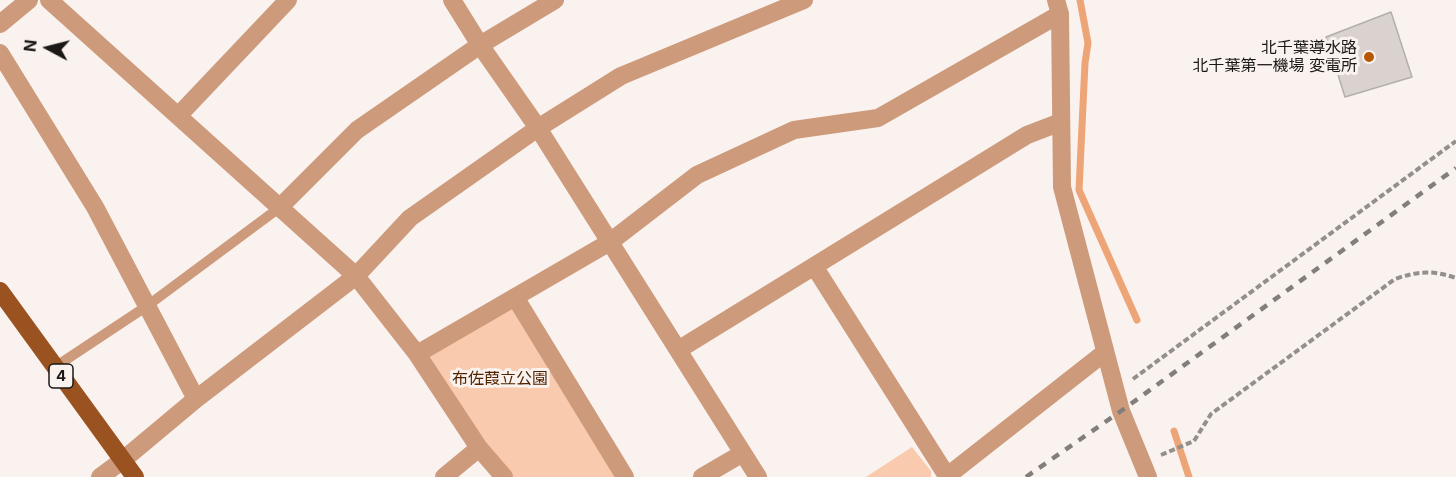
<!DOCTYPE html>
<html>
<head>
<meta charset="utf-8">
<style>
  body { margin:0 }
  #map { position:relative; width:1456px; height:477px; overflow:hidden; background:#f9f2ee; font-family:Inter,sans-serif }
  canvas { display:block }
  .north { position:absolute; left:18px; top:18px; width:60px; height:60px; -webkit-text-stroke:4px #f9f2ee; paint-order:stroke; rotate:277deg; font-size:16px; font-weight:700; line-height:24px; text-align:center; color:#1b1917 }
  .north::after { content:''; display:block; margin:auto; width:21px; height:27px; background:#1b1917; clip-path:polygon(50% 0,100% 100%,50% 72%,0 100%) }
</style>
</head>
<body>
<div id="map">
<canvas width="1456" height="477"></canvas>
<div class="north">N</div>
</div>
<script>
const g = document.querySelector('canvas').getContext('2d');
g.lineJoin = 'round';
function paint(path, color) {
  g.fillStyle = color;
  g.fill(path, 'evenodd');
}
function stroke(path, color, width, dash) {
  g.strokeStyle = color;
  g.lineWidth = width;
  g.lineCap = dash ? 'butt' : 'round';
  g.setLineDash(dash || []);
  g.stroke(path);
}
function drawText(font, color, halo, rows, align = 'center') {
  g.font = font + ' Inter,"Noto Sans JP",sans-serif';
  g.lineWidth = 6;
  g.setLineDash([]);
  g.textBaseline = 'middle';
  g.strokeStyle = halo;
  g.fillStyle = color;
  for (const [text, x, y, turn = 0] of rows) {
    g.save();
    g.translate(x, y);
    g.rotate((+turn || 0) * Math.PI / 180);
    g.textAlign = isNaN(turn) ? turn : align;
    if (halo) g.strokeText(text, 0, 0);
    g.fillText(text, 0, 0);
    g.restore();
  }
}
const green = new Path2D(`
  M515,297L625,477H504L417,354Z
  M912,447L931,471V477H866Z`);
const stream = new Path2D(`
  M1080,0L1088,43L1085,63L1079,190L1137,320
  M1174,431L1189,477`);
const building = new Path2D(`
  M1391,12L1412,77L1345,97L1326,37Z`);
const path = new Path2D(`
  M1133,379L1456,141
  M1161,455L1194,441L1211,414L1395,279C1418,271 1433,270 1456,278`);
const service = new Path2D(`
  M55,367L147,306L279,208`);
const minor = new Path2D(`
  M49,0L356,276L417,354L479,448L504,477
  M1056,0L1060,14L1062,187L1121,411L1148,477
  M0,24L29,0
  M480,45L538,128L758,477
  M0,53L95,207L196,399
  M179,115L288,0
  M814,266L947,476
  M515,297L625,477
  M678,350L1027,135L1061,122
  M417,354L610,242L697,175L794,130L878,118L1060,14
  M123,460L196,399L356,276L410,218L538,128L621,76L804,0
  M444,477L479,448
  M702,477L743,453
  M946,477L1104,353`);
const tertiary = new Path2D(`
  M452,0L480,45
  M279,208L357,130L480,45L555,0
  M100,477L123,460`);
const primary = new Path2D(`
  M0,291L135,477`);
const rail = new Path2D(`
  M1026,477L1121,411L1456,168`);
const markers = [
  [1369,57,6,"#b55801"]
];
const shields = [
  [61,376,24]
];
const shieldNames = [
  ["4",61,376]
];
const poiNames = [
  ["北千葉導水路",1357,48],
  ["北千葉第一機場 変電所",1357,66]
];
const parkNames = [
  ["布佐葭立公園",500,379]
];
paint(green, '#f9caad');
stroke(stream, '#eda476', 7);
paint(building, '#d9d2ce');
stroke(building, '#b5afab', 1.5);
stroke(path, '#948f8c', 4, [6, 3]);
stroke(service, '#cd9a7c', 10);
stroke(minor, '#cd9a7c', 18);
stroke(tertiary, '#cd9a7c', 18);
stroke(primary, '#9a5320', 18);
stroke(rail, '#827e7b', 4.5, [8, 8]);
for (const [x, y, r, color] of markers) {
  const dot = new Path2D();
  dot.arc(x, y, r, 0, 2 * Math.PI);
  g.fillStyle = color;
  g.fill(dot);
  stroke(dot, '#f9f2ee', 2);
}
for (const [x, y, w] of shields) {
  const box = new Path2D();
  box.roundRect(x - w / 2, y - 12, w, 24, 4.5);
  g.fillStyle = '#f9f2ee';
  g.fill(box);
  stroke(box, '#1b1917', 1.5);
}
drawText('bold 15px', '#1b1917', null, shieldNames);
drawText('16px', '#1b1917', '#f9f2ee', poiNames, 'right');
drawText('16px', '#512400', '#f9f2ee', parkNames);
</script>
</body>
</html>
